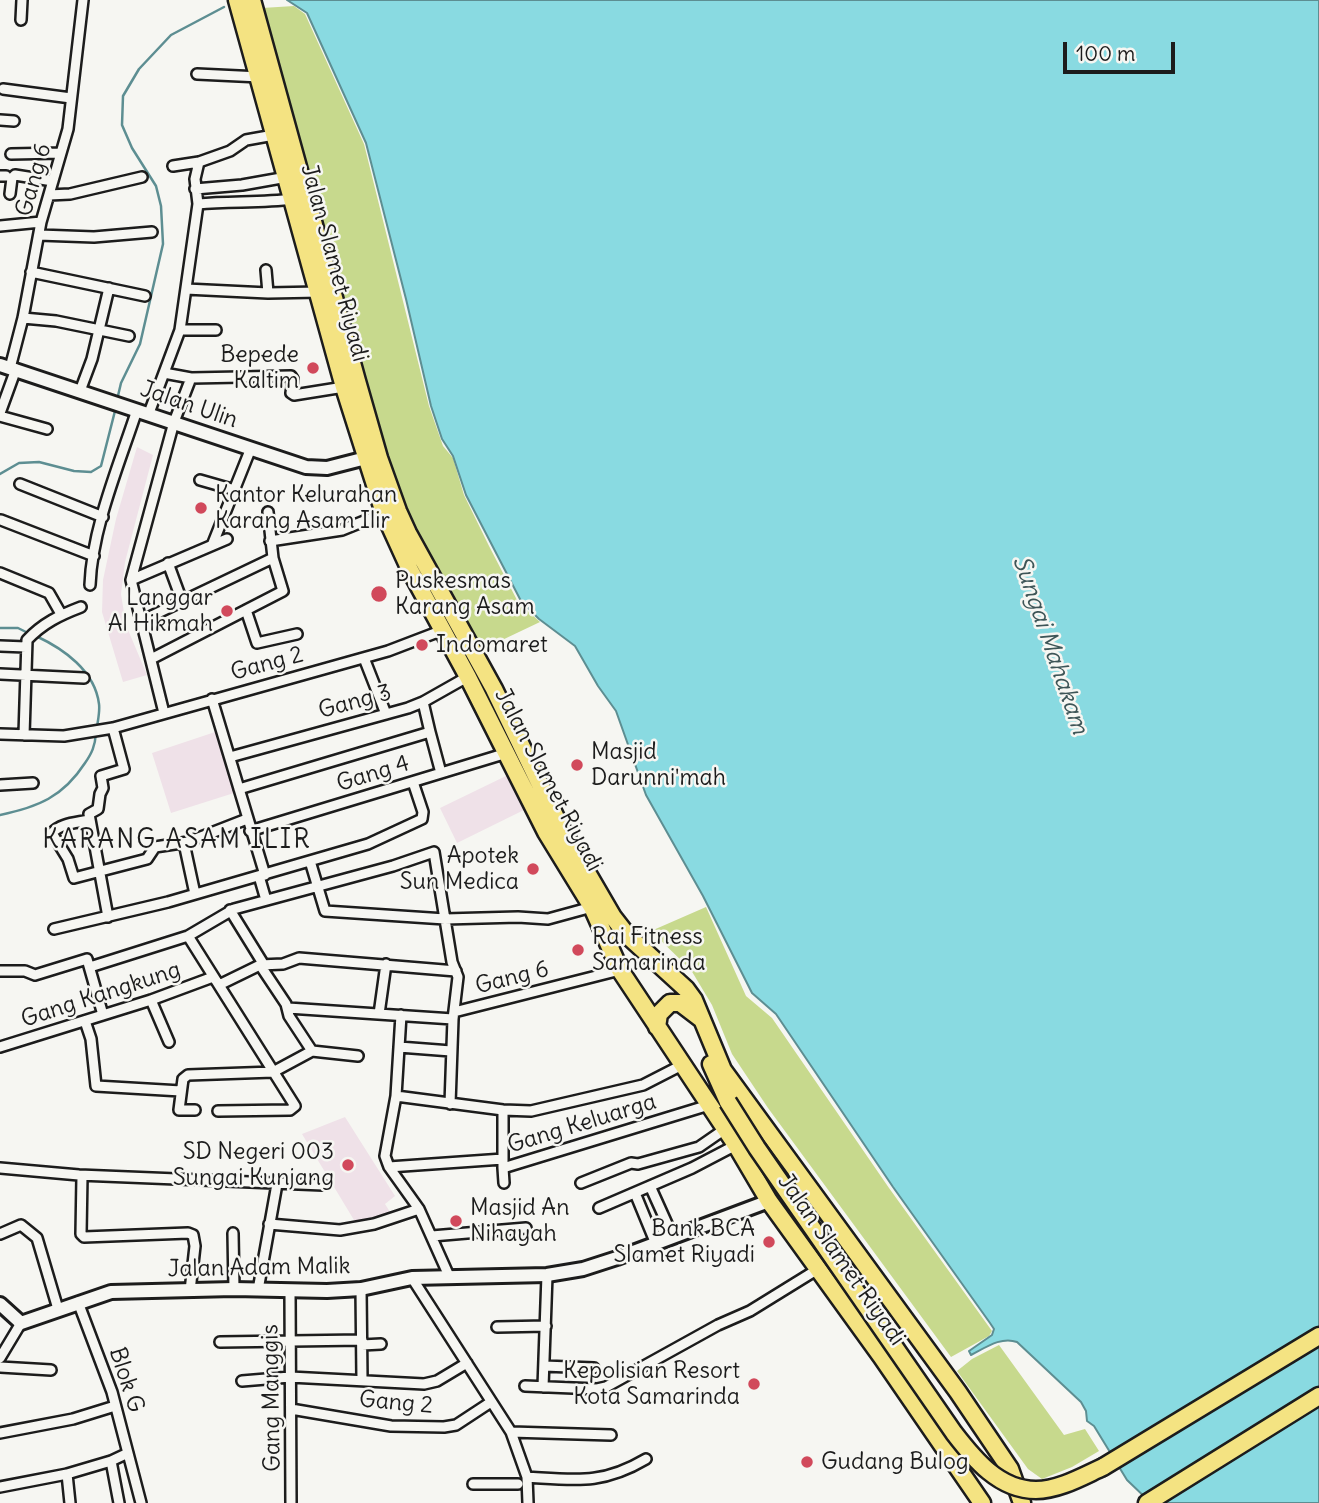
<!DOCTYPE html>
<html>
<head>
<meta charset="utf-8">
<style>
  body { margin:0 }
  #map { position:relative; width:1319px; height:1503px; overflow:hidden; background:#f6f6f2; font-family:Delius,sans-serif }
  canvas { display:block }
  .scale { position:absolute; left:1063px; top:42px; width:112px; height:32px; box-sizing:border-box; border:4px solid #1c1c1c; border-top:0; padding-left:9px; font-size:21px; line-height:24px; white-space:nowrap; color:#1c1c1c; -webkit-text-stroke:5px #f6f6f2; paint-order:stroke }
</style>
</head>
<body>
<div id="map">
<canvas width="1319" height="1503"></canvas>
<div class="scale">100 m</div>
</div>
<script>
const g = document.querySelector('canvas').getContext('2d');
g.lineJoin = 'round';
function paint(path, color) {
  g.fillStyle = color;
  g.fill(path, 'evenodd');
}
function stroke(path, color, width, dash) {
  g.strokeStyle = color;
  g.lineWidth = width;
  g.lineCap = dash ? 'butt' : 'round';
  g.setLineDash(dash || []);
  g.stroke(path);
}
function drawText(font, color, halo, rows, align = 'center') {
  g.font = font + ' Delius,sans-serif';
  g.lineWidth = 5;
  g.setLineDash([]);
  g.textBaseline = 'middle';
  g.strokeStyle = halo;
  g.fillStyle = color;
  for (const [text, x, y, turn = 0] of rows) {
    g.save();
    g.translate(x, y);
    g.rotate((+turn || 0) * Math.PI / 180);
    g.textAlign = isNaN(turn) ? turn : align;
    if (halo) g.strokeText(text, 0, 0);
    g.fillText(text, 0, 0);
    g.restore();
  }
}
const built = new Path2D(`
  M137,447L153,455L125,562L121,594L126,625L147,675L123,682L102,612L103,580L116,519Z
  M215,732L234,793L171,813L152,753Z
  M508,775L526,809L457,843L440,808Z
  M345,1117L395,1196L385,1204L390,1212L368,1225H357L302,1134Z`);
const green = new Path2D(`
  M294,6L305,14L364,144L429,406L443,446L453,458L464,495L489,546L518,602L540,622L479,651L410,526L377,428L262,8Z
  M706,907L746,996L772,1018L889,1188L992,1331L989,1336L951,1357L768,1108L732,1054L712,1005L691,970L651,931Z
  M999,1345L1064,1435L1085,1429L1099,1451L1072,1467L1042,1479L1028,1469L957,1371L972,1359Z`);
const water = new Path2D(`
  M287,0H1319V1503H1151L1127,1480L1094,1426L1087,1421L1086,1411L1081,1402L1017,1342C1001,1336 985,1348 971,1355L969,1351L992,1335L994,1329L990,1323L893,1187L776,1014L752,993L703,896L646,795L616,711L598,686L575,646L539,619L521,601L466,495L453,456L442,439L431,406L406,299L366,143L307,13Z`);
const stream = new Path2D(`
  M117,400L121,383L140,344L163,244L161,206L156,186L132,148L122,125L123,96L139,69L171,35L224,7
  M0,474L19,463L39,462L74,471L91,472L101,466L116,407
  M0,628H18L30,634
  M36,636C64,649 95,671 99,704C100,711 98,720 97,727
  M0,815C38,807 63,797 85,763C92,753 95,746 96,733`);
const street = new Path2D(`
  M21,20L22,0
  M197,74L260,77
  M3,89L71,98
  M0,120L14,121
  M11,154L61,153
  M173,166L199,162L230,151L246,140L274,135
  M0,176H6
  M195,189L242,185L287,177
  M10,194L12,178L15,175L53,181
  M49,195L70,194L142,177
  M198,204C231,201 261,203 293,199
  M0,226L41,222
  M39,235L94,237L152,232
  M266,270L268,293
  M31,272L145,296
  M186,289L268,293L319,292
  M23,318L56,321L129,336
  M180,330H216
  M10,368L23,318L41,222L68,129L83,0
  M164,373L191,378L291,376L293,379L291,393L294,395L344,387
  M80,391L92,359L109,288
  M0,413L16,369
  M149,413L180,330L198,204L195,179L199,162
  M0,416L47,429
  M200,480L235,490
  M20,484L103,517
  M1,520L94,556
  M270,541L342,530L384,513
  M213,543L251,448
  M168,563L182,601
  M0,573L49,593L61,614
  M131,580L227,539
  M90,585C92,528 119,465 137,410
  M246,610L257,643L297,634
  M141,621L273,558
  M0,646L26,647
  M364,658L386,714
  M151,659L283,591L273,558L268,512
  M0,674L84,678
  M212,699L265,875
  M164,713L131,580L174,422L191,378
  M430,732L441,773
  M0,734L64,736L113,728L388,651L443,630
  M24,735L27,640C43,623 60,615 81,607
  M230,757L408,708L423,702L469,676
  M0,785L33,783
  M239,789L430,732L423,702
  M89,820C76,823 61,823 52,833L68,859L74,878L147,859L155,847L188,842L247,819
  M250,831L507,753
  M184,843L195,894
  M310,861L325,911L445,919L518,917L548,919L592,907
  M259,876L266,900
  M230,910L264,965
  M108,917L89,814L98,809L100,794L103,788L101,776L124,769L113,728
  M54,929L168,902L368,844L422,819L423,812L413,782
  M260,965L286,1004L289,1016L312,1051L358,1056
  M90,967L188,936
  M0,971H25L35,975L87,959L103,1015
  M219,985L260,965L283,964L299,958L456,971
  M151,1000L169,1042
  M288,1008L453,1019
  M454,1012L620,970
  M379,1014L386,964
  M401,1015L396,1096L385,1156L389,1167L419,1209L449,1276
  M85,1021L91,1039L96,1086L181,1091
  M0,1047L151,1000L213,977
  M399,1047L451,1051
  M396,1096L503,1110L531,1111L643,1085L682,1065
  M195,1110H179L183,1079L188,1075L273,1072L312,1051
  M503,1110V1159
  M218,1111L290,1110L295,1106L188,936L234,909L393,866L434,852L452,962L458,977L453,1019L450,1104
  M389,1167L503,1159V1168L709,1105
  M0,1168L79,1175L323,1185
  M503,1168L504,1183
  M82,1176L81,1234L84,1237L188,1233L193,1235L195,1246L190,1291
  M581,1183L631,1163L638,1164L699,1147L725,1129
  M650,1186L673,1237
  M635,1193L656,1244
  M599,1208L692,1168L736,1145
  M269,1224L340,1230L374,1224L419,1209
  M233,1233L234,1289
  M0,1234L21,1225L37,1238L58,1309
  M432,1236L526,1228
  M412,1278L511,1432L527,1477L528,1503
  M361,1289L362,1380
  M258,1290L277,1184
  M290,1292L291,1503
  M78,1302L112,1392L141,1503
  M497,1327L546,1326
  M220,1342L362,1340
  M362,1345L381,1344
  M0,1358L21,1323
  M544,1366L594,1368
  M0,1367L51,1370
  M242,1381L290,1377L424,1384L437,1381L467,1363
  M525,1386L597,1389L606,1387L718,1325L750,1311L818,1269
  M543,1387L547,1275
  M291,1409L391,1426L444,1427L456,1425L491,1402
  M511,1432L611,1435
  M0,1433L73,1419L115,1406
  M111,1461L119,1503
  M527,1477C576,1480 602,1485 646,1459
  M473,1484H518
  M0,1487L67,1474
  M70,1503L67,1474L111,1461L128,1453`);
const secondary = new Path2D(`
  M0,365L306,467L327,468L366,458
  M0,1304L21,1323L111,1292L234,1289L327,1291L361,1289L412,1278L547,1275L583,1269L617,1258L769,1201`);
const highway = new Path2D(`
  M237,0L344,387L384,513L410,570L468,677L546,832L592,907L620,970L736,1145L769,1201L881,1356L982,1503
  M252,0L357,381L379,458L398,511L408,533L494,689L560,826L613,917L627,935L686,989L694,1000L723,1070L958,1392L1010,1469L1022,1503
  M657,1027L659,1014L670,1003H680L701,1019
  M711,1064L728,1102
  M1103,1467L1319,1336
  M1147,1503L1319,1396`);
const highwayBridge = new Path2D(`
  M728,1102L757,1148L954,1433C974,1459 999,1490 1036,1490C1059,1490 1083,1476 1103,1467`);
const markers = [
  [313,368,7,"#d1495b"],
  [201,508,7,"#d1495b"],
  [379,594,9,"#d1495b"],
  [227,611,7,"#d1495b"],
  [422,645,7,"#d1495b"],
  [577,765,7,"#d1495b"],
  [533,869,7,"#d1495b"],
  [578,950,7,"#d1495b"],
  [348,1165,7,"#d1495b"],
  [456,1221,7,"#d1495b"],
  [769,1242,7,"#d1495b"],
  [754,1384,7,"#d1495b"],
  [807,1462,7,"#d1495b"]
];
const streetNames = [
  ["Gang 6",34,180,-74],
  ["Jalan Slamet Riyadi",334,263,75],
  ["Jalan Ulin",189,405,19],
  ["Gang 2",267,664,-15],
  ["Gang 3",355,702,-15],
  ["Gang 4",373,774,-17],
  ["Jalan Slamet Riyadi",548,780,62],
  ["Gang 6",512,978,-14],
  ["Gang Kangkung",101,995,-18],
  ["Gang Keluarga",582,1124,-17],
  ["Jalan Slamet Riyadi",841,1260,55],
  ["Jalan Adam Malik",259,1268,-1],
  ["Blok G",126,1380,72],
  ["Gang Manggis",272,1398,-91],
  ["Gang 2",396,1403,5]
];
const poiNames = [
  ["Bepede",299,355,"right"],
  ["Kaltim",299,381,"right"],
  ["Kantor Kelurahan",215,495],
  ["Karang Asam Ilir",215,521],
  ["Puskesmas",395,581],
  ["Karang Asam",395,607],
  ["Langgar",213,598,"right"],
  ["Al Hikmah",213,624,"right"],
  ["Indomaret",436,645],
  ["Masjid",591,752],
  ["Darunni'mah",591,778],
  ["Apotek",519,856,"right"],
  ["Sun Medica",519,882,"right"],
  ["Rai Fitness",592,937],
  ["Samarinda",592,963],
  ["SD Negeri 003",334,1152,"right"],
  ["Sungai Kunjang",334,1178,"right"],
  ["Masjid An",470,1208],
  ["Nihayah",470,1234],
  ["Bank BCA",755,1229,"right"],
  ["Slamet Riyadi",755,1255,"right"],
  ["Kepolisian Resort",740,1371,"right"],
  ["Kota Samarinda",740,1397,"right"],
  ["Gudang Bulog",821,1462]
];
const waterNames = [
  ["Sungai Mahakam",1050,645,71]
];
const quarterNames = [
  ["KARANG ASAM ILIR",177,841]
];
paint(built, '#efe1e8');
paint(green, '#c7d98d');
paint(water, '#89dae1');
stroke(water, '#5d8e92', 2);
stroke(stream, '#5d8e92', 2.5);
stroke(street, '#1c1c1c', 14);
stroke(secondary, '#1c1c1c', 18);
stroke(highway, '#1c1c1c', 21);
stroke(street, '#f6f6f2', 9);
stroke(secondary, '#f6f6f2', 12);
stroke(highway, '#f4e382', 16);
stroke(highwayBridge, '#1c1c1c', 21, []);
stroke(highwayBridge, '#f4e382', 16);
for (const [x, y, r, color] of markers) {
  const dot = new Path2D();
  dot.arc(x, y, r, 0, 2 * Math.PI);
  g.fillStyle = color;
  g.fill(dot);
  stroke(dot, '#f6f6f2', 2.5);
}
drawText('23px', '#1c1c1c', '#f6f6f2', streetNames);
drawText('23px', '#1c1c1c', '#f6f6f2', poiNames, 'left');
drawText('italic 24px', '#3d5557', '#f6f6f2', waterNames);
g.letterSpacing = '2px';
drawText('26px', '#1c1c1c', '#f6f6f2', quarterNames);
g.letterSpacing = '0px';
</script>
</body>
</html>
